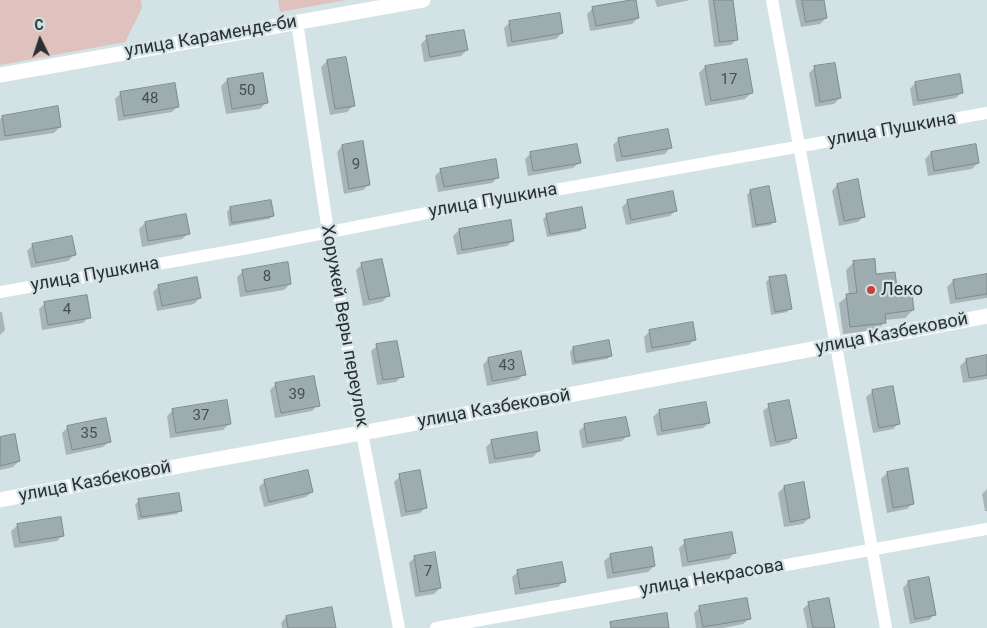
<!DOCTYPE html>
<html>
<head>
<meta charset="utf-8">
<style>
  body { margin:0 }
  #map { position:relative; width:987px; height:628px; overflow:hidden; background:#d3e2e5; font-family:Roboto,sans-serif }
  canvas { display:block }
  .north { position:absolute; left:15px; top:15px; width:50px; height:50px; -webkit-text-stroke:4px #d3e2e5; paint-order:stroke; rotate:356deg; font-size:14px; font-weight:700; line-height:20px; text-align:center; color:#2a3031 }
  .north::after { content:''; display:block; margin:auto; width:18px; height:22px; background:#2a3031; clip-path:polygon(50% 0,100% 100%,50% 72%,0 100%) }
</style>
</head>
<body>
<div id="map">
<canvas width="987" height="628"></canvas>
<div class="north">С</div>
</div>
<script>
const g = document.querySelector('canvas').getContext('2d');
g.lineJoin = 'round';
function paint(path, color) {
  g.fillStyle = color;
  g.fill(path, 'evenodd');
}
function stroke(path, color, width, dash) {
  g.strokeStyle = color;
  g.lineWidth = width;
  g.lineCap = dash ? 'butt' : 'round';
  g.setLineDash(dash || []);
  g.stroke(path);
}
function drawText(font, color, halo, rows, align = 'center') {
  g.font = font + ' Roboto,sans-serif';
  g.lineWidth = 4.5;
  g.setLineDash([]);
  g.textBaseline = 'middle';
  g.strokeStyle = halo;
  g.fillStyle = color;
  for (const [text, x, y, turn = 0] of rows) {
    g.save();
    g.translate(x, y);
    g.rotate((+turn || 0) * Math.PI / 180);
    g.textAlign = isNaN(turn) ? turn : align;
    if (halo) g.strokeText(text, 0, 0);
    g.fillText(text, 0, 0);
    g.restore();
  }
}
const green = new Path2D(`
  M0,0H141L142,8L125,42L0,65Z
  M278,0H346L280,12Z`);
const shadow = new Path2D(`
  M655,0H690L657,7Z
  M708,0H732L737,39L731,45L714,47Z
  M795,0H822L826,18L820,24L801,27Z
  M593,8L638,18L632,24L590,31L587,14Z
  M509,23L562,33L556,39L507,47L504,28Z
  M427,38L467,50L461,56L424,62L421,44Z
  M345,58L353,106L347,112L330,115L321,67L327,61Z
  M705,67L751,93L745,99L705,106L699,73Z
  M815,67L840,98L834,104L815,107L809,73Z
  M227,80L266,103L260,109L226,114L221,86Z
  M915,83L962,92L956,98L913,106L910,89Z
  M121,93L178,106L172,112L118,121L115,99Z
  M3,117L60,127L54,133L0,141V119Z
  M619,139L670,148L665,154L616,162L613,145Z
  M342,146L369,184L363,190L344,194L337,152Z
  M531,153L579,163L573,168L528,176L525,159Z
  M931,153L978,163L972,169L928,176L925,159Z
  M441,170L498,177L492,183L438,192L435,176Z
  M837,185L864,216L858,222L839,226L832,191Z
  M750,191L774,221L771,225L752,228L747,195Z
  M628,201L676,210L670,216L626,225L622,207Z
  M230,208L273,216L269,219L229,226L227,212Z
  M547,215L584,227L581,231L547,237L543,219Z
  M185,216L188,234L182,239L142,247L139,229L145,223Z
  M510,221L513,241L507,246L457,255L453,236L459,230Z
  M33,245L74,255L68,261L31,268L27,251Z
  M853,263L875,275L897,297L913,310L905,318L885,320V322L877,330L843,334L839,303L849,295L846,270Z
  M362,264L388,296L382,302L363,306L356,270Z
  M243,271L290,284L284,290L240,297L237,277Z
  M987,275V298L950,304L947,287L953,281Z
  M785,276L790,308L787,312L771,315L766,282L769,279Z
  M159,286L200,298L194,304L157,311L153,292Z
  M45,303L89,317L83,323L42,330L39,309Z
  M0,312H2L5,330L0,335Z
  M650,331L694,340L689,345L646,353L644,337Z
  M377,346L402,376L396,382L377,385L371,351Z
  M573,348L611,356L607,359L572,365L570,352Z
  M987,357V379L963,383L960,366L966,360Z
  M488,359L524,374L518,380L487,386L483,365Z
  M275,385L318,405L312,411L275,418L270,390Z
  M892,388L899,423L893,429L873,433L866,397L872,392Z
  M769,406L795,438L789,443L770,447L763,411Z
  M173,410L229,424L223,430L170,438L167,416Z
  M659,411L709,423L703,428L657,436L653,417Z
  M585,425L628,435L622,441L582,448L579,431Z
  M68,427L109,442L103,447L66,455L62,433Z
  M0,438L19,461L13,467L0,470Z
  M492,441L539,451L533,457L489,464L486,447Z
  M887,473L912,504L907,509L887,513L881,479Z
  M400,476L426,507L420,513L401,517L394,482Z
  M265,481L312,492L306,497L264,507L259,487Z
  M803,484L809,518L803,524L784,527L778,493L784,487Z
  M987,489V511H985L982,494Z
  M139,501L181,510L177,514L138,520L135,504Z
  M60,519L63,535L57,541L14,548L11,531L17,526Z
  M685,542L734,553L729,559L682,567L679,548Z
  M610,556L654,566L648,572L607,579L604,561Z
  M415,557L440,588L434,594L415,597L409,563Z
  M518,572L564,581L558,587L515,595L512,577Z
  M908,582L935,614L929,620L910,624L903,588Z
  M809,603L834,628H807L803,609Z
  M700,607L749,619L743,624L723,628H696L694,613Z
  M286,617L334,628H282L281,623Z`);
const building = new Path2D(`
  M631,0H636L639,18L596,26L592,7Z
  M714,0H733L738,40L720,42Z
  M802,0H824L827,18L806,22Z
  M560,13L563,33L512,42L509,21Z
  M464,30L468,50L430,57L426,36Z
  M346,57L355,106L335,109L327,60Z
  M747,59L753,93L711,101L705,66Z
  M835,63L841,98L820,102L814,66Z
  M263,73L268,103L232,109L227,79Z
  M960,74L963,93L918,101L915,82Z
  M175,83L179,107L124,116L120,92Z
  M58,106L61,127L5,136L2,116Z
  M668,129L672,148L622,157L618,138Z
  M363,141L370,185L349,189L342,145Z
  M577,144L581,163L533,171L530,152Z
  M976,144L979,163L934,171L931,152Z
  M496,159L499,178L444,187L440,169Z
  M858,179L865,217L844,221L837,184Z
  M769,186L776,222L756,225L750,190Z
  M673,191L677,211L631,220L627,200Z
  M271,200L274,216L232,223L230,207Z
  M582,207L586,228L550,234L546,214Z
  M186,214L190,234L148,241L145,222Z
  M511,220L514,241L462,250L459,229Z
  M72,236L76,255L36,263L32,244Z
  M382,259L390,296L369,300L361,263Z
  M875,259L876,274L895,272L898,296L912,294L914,310L885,314L886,323L850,327L846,294L857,293L853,261Z
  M288,262L291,284L246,292L242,270Z
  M987,274V294L956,299L953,280Z
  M786,275L792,309L775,312L769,277Z
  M197,277L201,298L162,306L158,285Z
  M87,295L91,318L48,325L44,302Z
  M693,322L696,340L652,348L649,330Z
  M609,340L612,356L575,362L573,347Z
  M397,341L404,377L383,380L376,344Z
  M521,351L526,375L492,381L488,358Z
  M987,355V375L969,378L966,359Z
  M314,376L320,406L281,413L275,383Z
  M893,386L900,424L879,428L872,390Z
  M227,400L231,424L176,433L172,409Z
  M789,400L797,438L776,442L768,404Z
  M706,402L710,423L662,431L659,410Z
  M626,417L630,436L587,443L584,424Z
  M106,418L111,442L72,450L67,426Z
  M537,432L540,451L495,459L491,440Z
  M15,434L20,461L0,466V437Z
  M908,468L914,504L893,508L887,472Z
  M308,470L313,492L269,502L264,480Z
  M420,470L427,508L406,512L399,474Z
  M804,482L810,518L790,522L784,486Z
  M179,493L182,511L141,517L138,499Z
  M61,517L64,536L20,543L17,524Z
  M732,532L736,553L688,562L684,540Z
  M652,547L655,566L613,573L610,554Z
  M435,552L441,588L420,592L414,556Z
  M562,562L566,582L520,589L517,570Z
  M929,577L936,615L915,619L908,581Z
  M747,598L751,619L703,627L699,606Z
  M829,598L835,628H813L808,602Z
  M332,607L336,628H288L286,616Z
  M667,613L669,628H611L610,622Z`);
const minor = new Path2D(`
  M772,0L836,345L886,628
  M297,22L328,232L362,433L399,628
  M0,292L248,248L432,212L987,113
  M436,628L987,529`);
const tertiary = new Path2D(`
  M0,75L423,0
  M0,500L119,477L537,401L987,316`);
const markers = [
  [871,290,5,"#cc3e37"]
];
const numberNames = [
  ["17",729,80],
  ["50",247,91],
  ["48",150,99],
  ["9",356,165],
  ["8",267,277],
  ["4",67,310],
  ["43",507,366],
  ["39",297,395],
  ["37",201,416],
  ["35",89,434],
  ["7",428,572]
];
const streetNames = [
  ["улица Караменде-би",211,37,-10],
  ["улица Пушкина",892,130,-10],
  ["улица Пушкина",493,201,-10],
  ["улица Пушкина",95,275,-10],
  ["Хоружей Веры переулок",344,326,80],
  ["улица Казбековой",892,334,-11],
  ["улица Казбековой",494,409,-10],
  ["улица Казбековой",95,482,-11],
  ["улица Некрасова",712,578,-10]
];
const poiNames = [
  ["Леко",881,290]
];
paint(green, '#dfc1bd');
paint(shadow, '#0003');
paint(building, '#9dacaf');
stroke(building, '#7c8b8d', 1);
stroke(minor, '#fff', 12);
stroke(tertiary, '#fff', 15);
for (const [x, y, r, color] of markers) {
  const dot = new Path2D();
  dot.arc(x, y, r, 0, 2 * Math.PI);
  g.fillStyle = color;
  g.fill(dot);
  stroke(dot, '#d3e2e5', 2);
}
drawText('15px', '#474f50', null, numberNames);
drawText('18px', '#2a3031', '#d3e2e5', streetNames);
drawText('18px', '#2a3031', '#d3e2e5', poiNames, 'left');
</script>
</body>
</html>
